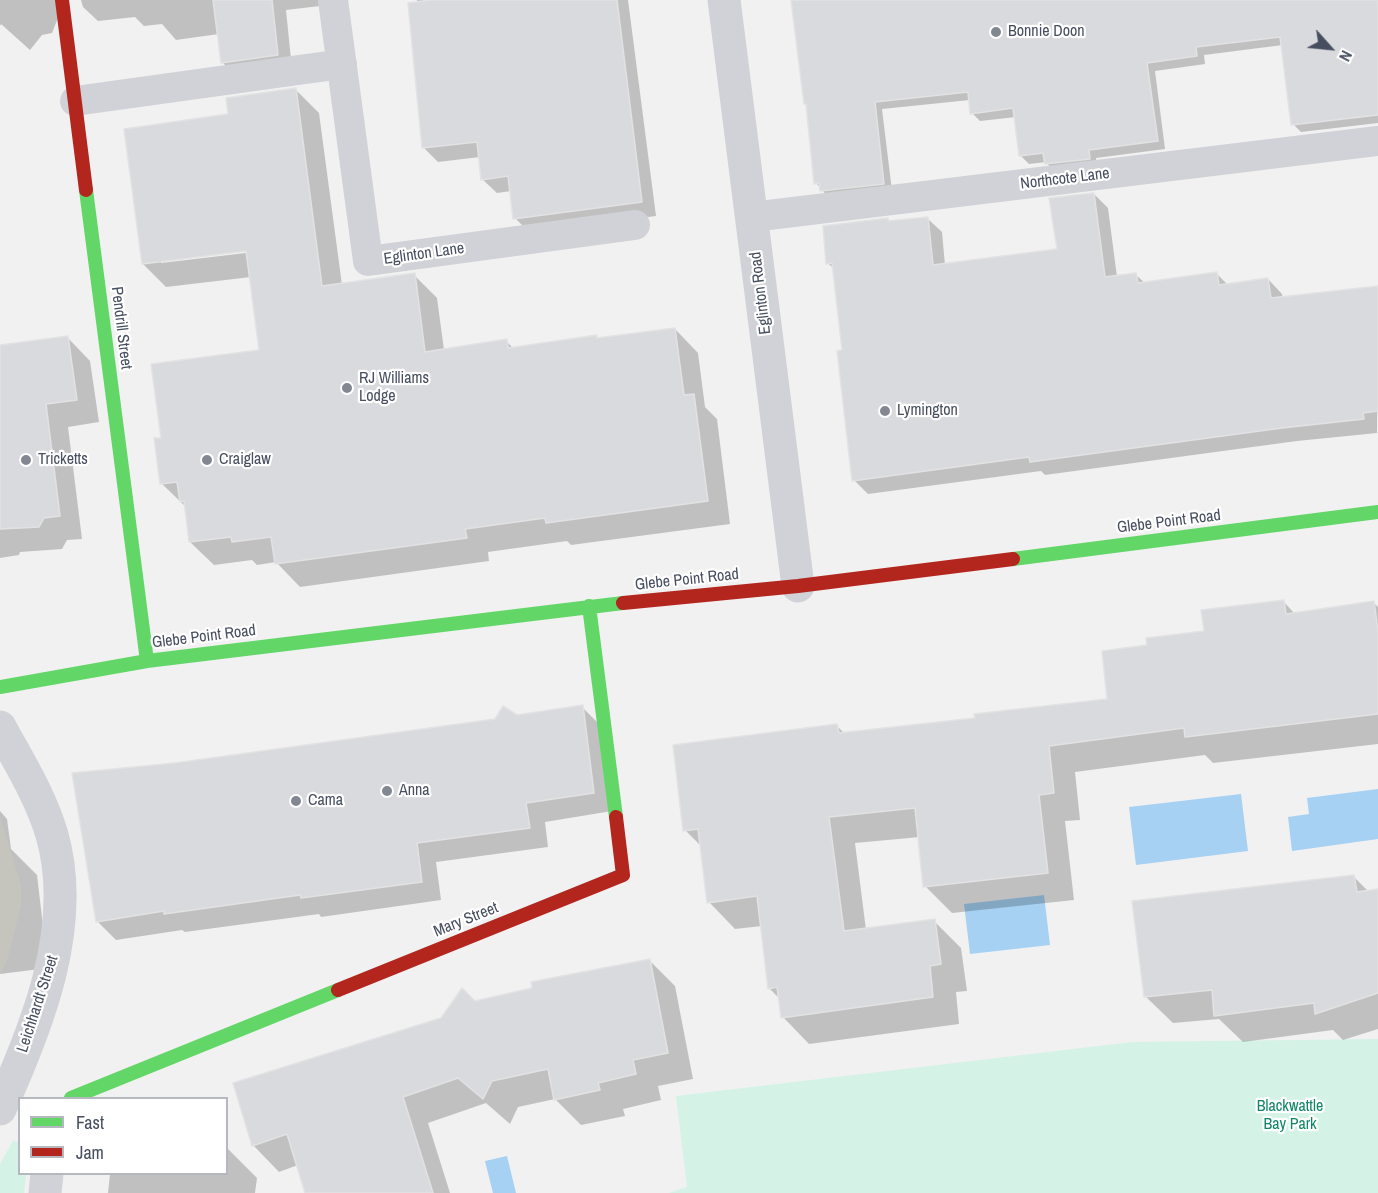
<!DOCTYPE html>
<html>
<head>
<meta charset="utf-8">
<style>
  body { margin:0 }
  #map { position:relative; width:1378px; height:1193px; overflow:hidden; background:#f1f1f1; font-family:"Archivo Narrow",sans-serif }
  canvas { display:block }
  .legend { position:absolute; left:18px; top:1097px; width:210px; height:78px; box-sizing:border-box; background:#fff; border:2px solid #b5b8bf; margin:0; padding:8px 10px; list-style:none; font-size:18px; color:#464e5f }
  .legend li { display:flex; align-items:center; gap:12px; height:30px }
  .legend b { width:30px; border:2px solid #b5b8bf }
  .north { position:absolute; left:1300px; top:18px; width:60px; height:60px; -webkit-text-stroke:4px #fff; paint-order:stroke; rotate:117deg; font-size:16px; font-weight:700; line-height:24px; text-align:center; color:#464e5f }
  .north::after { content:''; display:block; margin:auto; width:21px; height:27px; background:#464e5f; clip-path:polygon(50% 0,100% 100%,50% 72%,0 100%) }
</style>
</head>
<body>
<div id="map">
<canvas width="1378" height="1193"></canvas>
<ul class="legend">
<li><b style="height:8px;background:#63d668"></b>Fast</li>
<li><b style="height:8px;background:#b3261e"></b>Jam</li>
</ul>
<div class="north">N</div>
</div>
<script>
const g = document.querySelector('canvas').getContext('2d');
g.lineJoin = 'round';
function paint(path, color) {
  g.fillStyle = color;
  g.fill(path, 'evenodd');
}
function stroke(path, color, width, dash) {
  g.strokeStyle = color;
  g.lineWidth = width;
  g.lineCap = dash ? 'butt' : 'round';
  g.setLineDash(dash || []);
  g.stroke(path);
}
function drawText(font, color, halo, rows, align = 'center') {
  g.font = font + ' "Archivo Narrow",sans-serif';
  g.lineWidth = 4.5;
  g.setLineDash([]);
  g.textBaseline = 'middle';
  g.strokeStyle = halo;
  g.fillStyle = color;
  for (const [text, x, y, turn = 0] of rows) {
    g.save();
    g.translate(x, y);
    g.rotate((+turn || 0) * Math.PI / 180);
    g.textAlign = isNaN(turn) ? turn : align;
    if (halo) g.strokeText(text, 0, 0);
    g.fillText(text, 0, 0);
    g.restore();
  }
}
const commercial = new Path2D(`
  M0,818L21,886V905L8,956L0,975Z`);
const green = new Path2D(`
  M1378,1039V1193H669L687,1187L676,1096L1132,1042Z
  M13,1141L19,1142L20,1174H26L24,1193H0V1164Z`);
const water = new Path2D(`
  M1378,789V839L1292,851L1288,817L1309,814L1307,798Z
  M1241,794L1248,851L1136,865L1129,807Z
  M1044,895L1050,945L970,954L964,904Z
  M507,1156L516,1193H493L485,1161Z`);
const shadow = new Path2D(`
  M0,0H65L52,33L42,35L30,50L1,24L0,26Z
  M81,0H319L320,6L286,10L292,69L237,77L223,63L219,34L176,40L162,24L144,26L135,17L98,21L83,7Z
  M417,0H628L656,216L529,232L515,218L511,191L497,193L482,179L480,157L438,162L424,148Z
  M792,0H1378V123L1301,132L1293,124L1283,45L1204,55L1205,64L1155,71L1165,149L1096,158L1097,166L1054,172L1046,162L1029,164L1021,156L1016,117L980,121L972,113L970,100L882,109L892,191L830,199L816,183L808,105Z
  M295,89L319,113L342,285L414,275L437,298L444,350L506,341L514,349L596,337L599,339L675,329L698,353L705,407L717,419L730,524L571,545L567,541L488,552L489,561L300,587L276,562L257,565L252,560L214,565L190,542L186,507L161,483L163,439L261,352L251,277L166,287L143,264L230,115ZM254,249V252L161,263V260Z
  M1094,194L1108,208L1117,277L1136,275L1145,283L1217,274L1228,285L1268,279L1282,294L1283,299L1378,288L1377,433L1297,441L1045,475L1041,471L868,494L854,480L844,352L834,269L828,263L888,219L890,222L927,218L942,232L945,265L1058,250Z
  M68,338L90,361L99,422L68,427L82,539L67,540L62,549L20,552L19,555L0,558V346Z
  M1284,602L1295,614L1374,603L1378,607V744L1213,763L1205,755L1075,772L1080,820L1065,821L1074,900L952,913L925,886L920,837L855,843L866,930L934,921L961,948L967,991L956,992L959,1024L809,1044L783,1017L780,999L769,988L762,926L735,929L709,902L702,847L685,830L837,726L845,734L976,720L1108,701L1148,646L1206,633Z
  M582,707L601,726L612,811L545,822L548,847L436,862L441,900L321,917L319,914L185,932L182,930L116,940L97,921L175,764Z
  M0,811L7,819L11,849L37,875L48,968L0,974Z
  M1354,877L1369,892L1378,891V1029L1343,1040L1333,1030L1243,1042L1219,1019L1173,1023L1146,997Z
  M649,960L675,986L693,1079L658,1086L661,1100L623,1109L625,1116L581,1125L555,1099L518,1107L510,1124L486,1103L428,1123L450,1193H307L298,1165L279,1172L253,1145L441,1020L475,1002Z
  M226,1147L257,1178L255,1193H108L110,1174H226Z`);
const building = new Path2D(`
  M213,0H272L278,55L221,63Z
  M430,0H617L642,202L513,219L508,176L481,180L477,142L422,148L408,3Z
  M791,0H1378V115L1291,125L1280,37L1196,47L1197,56L1147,63L1158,141L1089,150L1090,159L1045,164L1043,153L1019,156L1013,108L970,114L968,92L875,102L884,184L820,191L819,183L814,184L806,104H804Z
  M296,88L322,286L415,273L425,352L507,339L508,348L597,335V338L675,328L684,395L694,394L708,501L546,523L545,518L465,529L467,538L275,564L271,537L232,542L231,537L189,542L184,501L180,502L177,482L160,484L154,438H161L151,364L259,350L246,251L142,264L124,129L228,114L226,98Z
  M1094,193L1105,277L1136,273L1138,283L1217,272L1219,285L1268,278L1271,298L1378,286V411L1363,413L1364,419L1282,428L1030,462L1029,457L852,481L837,351L842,350L832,263L826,264L823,226L888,218V221L928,217L933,265L1057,249L1049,198Z
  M68,336L77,400L46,404L60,516L44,518L39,527L0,529V345Z
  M1284,600L1286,614L1374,601L1378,631V714L1185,737L1184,728L1049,746L1054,793L1039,795L1048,873L923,887L915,808L829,817L844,931L935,919L941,964L930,966L933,997L781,1018L777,987L768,989L757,896L707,903L698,829L683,831L673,745L837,724L839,733L975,718L974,714L1107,699L1102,651L1147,645L1146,638L1204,631L1201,610Z
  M583,705L594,793L526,803L530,828L417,843L422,882L301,898L300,895L164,914V911L96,922L72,773L175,763L495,719L503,706L517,715Z
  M1354,875L1357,892L1378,889V993L1315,1014L1314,1003L1214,1016L1212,990L1144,997L1132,901Z
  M650,959L668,1053L633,1060L636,1074L598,1083L600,1090L554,1100L548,1069L492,1081L483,1099L458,1078L403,1097L433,1193H305L287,1134L252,1146L233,1083L441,1018L462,988L475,1001L532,988L531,982Z`);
const lane = new Path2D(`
  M333,0L368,261L635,225
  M75,101L342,64
  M752,217L1378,141`);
const street = new Path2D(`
  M724,0L798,586
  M0,727C19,762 41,797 52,835C78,926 37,1027 0,1109
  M45,1193L47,1174`);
const fast = new Path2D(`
  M86,190L147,661
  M1013,559L1378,512
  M589,606L616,817
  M0,687L147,661L623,603
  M71,1098L338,990`);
const jam = new Path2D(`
  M62,0L86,190
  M623,603L798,586L1013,559
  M338,990L623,875L616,817`);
const markers = [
  [996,32,6,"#828792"],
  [347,388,6,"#828792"],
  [885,411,6,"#828792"],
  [26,460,6,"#828792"],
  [207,460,6,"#828792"],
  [387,791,6,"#828792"],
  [296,801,6,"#828792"]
];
const poiNames = [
  ["Bonnie Doon",1008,32],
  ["RJ Williams",359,379],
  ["Lodge",359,397],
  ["Lymington",897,411],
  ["Tricketts",38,460],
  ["Craiglaw",219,460],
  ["Anna",399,791],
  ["Cama",308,801]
];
const streetNames = [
  ["Northcote Lane",1065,179,-7],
  ["Eglinton Lane",424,254,-8],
  ["Eglinton Road",761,293,-97],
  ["Pendrill Street",121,328,83],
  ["Glebe Point Road",1169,522,-7],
  ["Glebe Point Road",687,580,-6],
  ["Glebe Point Road",204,637,-7],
  ["Mary Street",466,920,-22],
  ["Leichhardt Street",38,1004,-72]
];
const parkNames = [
  ["Blackwattle",1290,1107],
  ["Bay Park",1290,1125]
];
paint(commercial, '#f8f7ed');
paint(green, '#d4f2e6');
paint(water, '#a6d1f2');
paint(shadow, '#0003');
paint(building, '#d9dadd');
stroke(building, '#e2e2e4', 1.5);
stroke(lane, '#d1d2d7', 30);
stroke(street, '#d1d2d7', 33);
stroke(fast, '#63d668', 14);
stroke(jam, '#b3261e', 14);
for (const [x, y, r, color] of markers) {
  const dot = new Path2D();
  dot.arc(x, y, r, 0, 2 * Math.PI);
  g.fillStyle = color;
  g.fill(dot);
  stroke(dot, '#fff', 2);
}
drawText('16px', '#464e5f', '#fff', poiNames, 'left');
drawText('16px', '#464e5f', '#fff', streetNames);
drawText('16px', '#118666', '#fff', parkNames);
</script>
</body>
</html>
